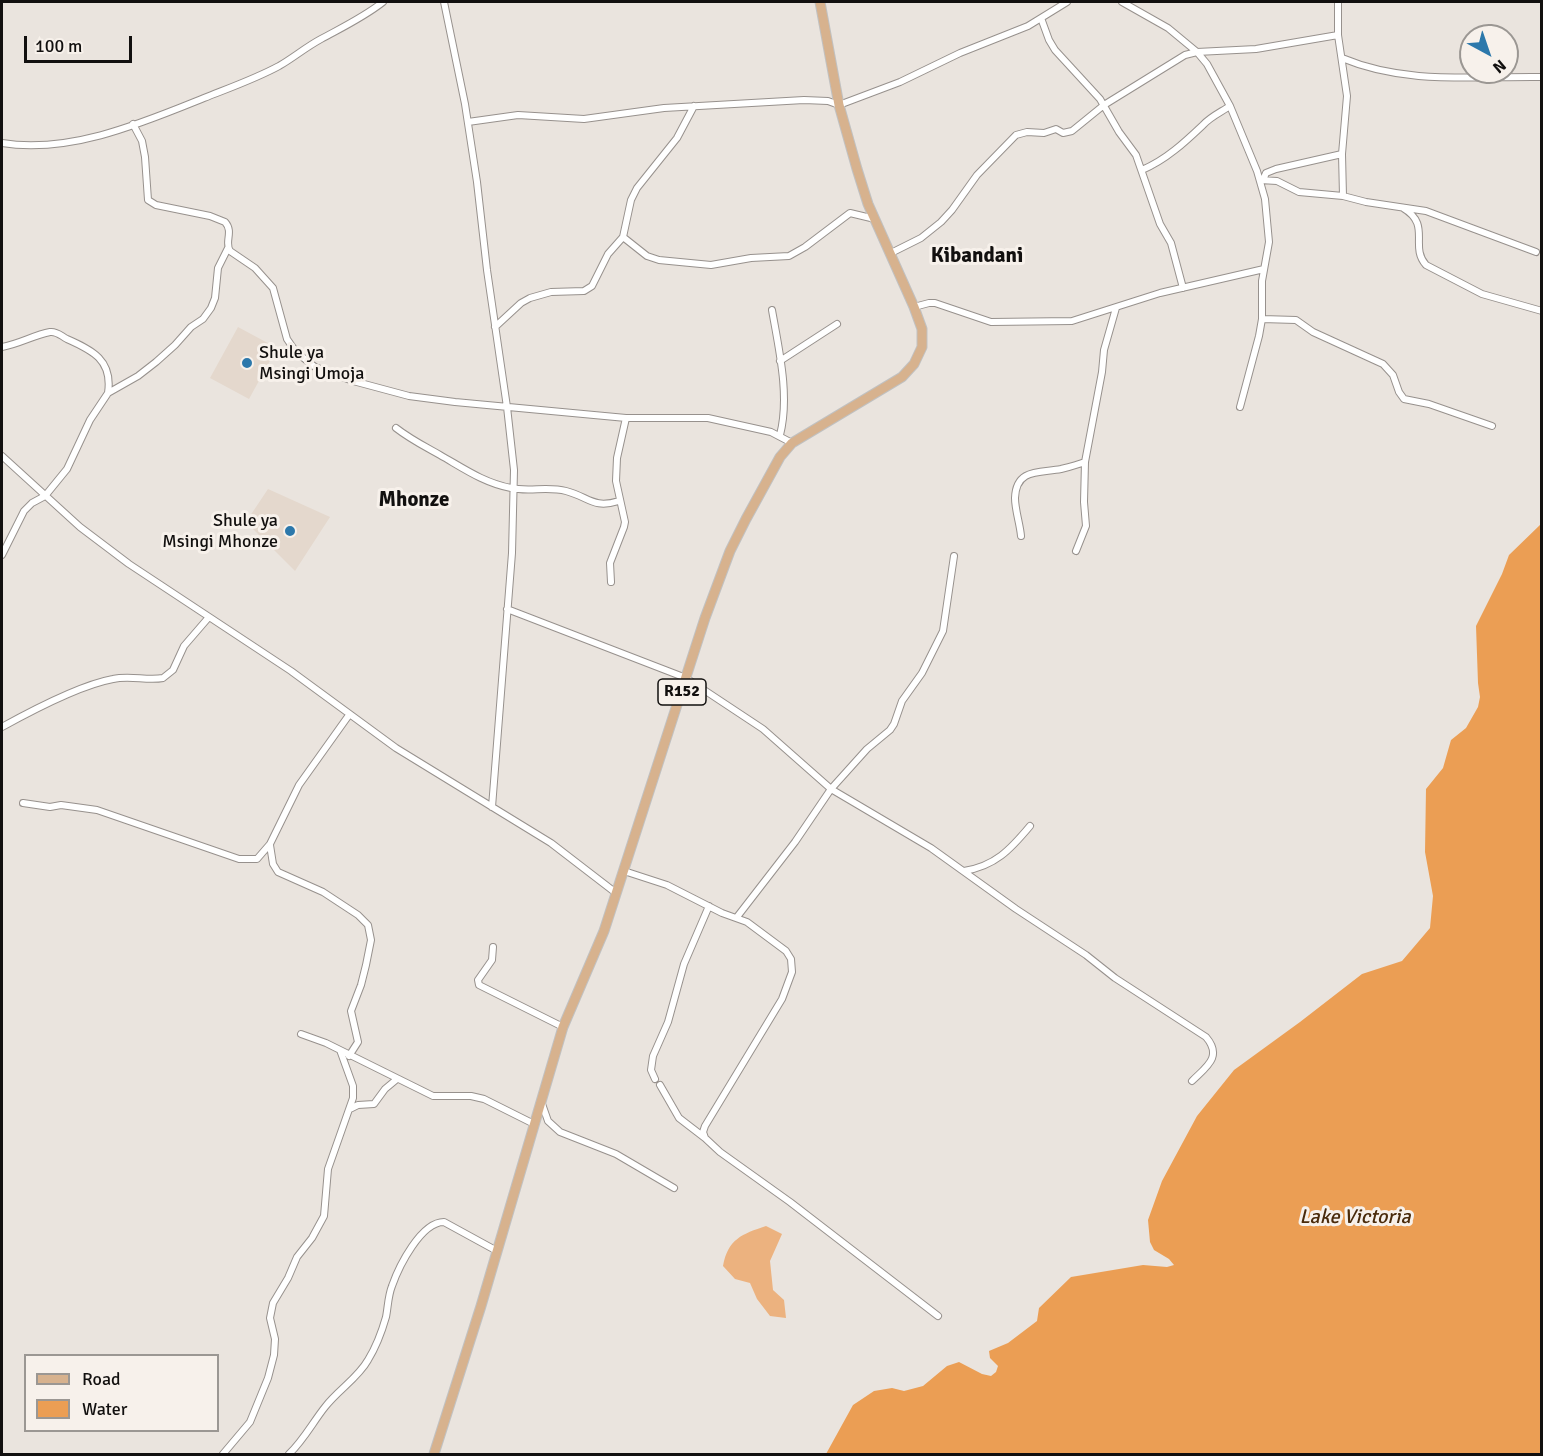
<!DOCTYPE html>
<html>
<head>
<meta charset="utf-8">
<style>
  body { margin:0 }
  #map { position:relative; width:1543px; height:1456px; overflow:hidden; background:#eae4de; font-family:Signika,sans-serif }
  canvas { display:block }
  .frame { position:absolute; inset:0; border:3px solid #12100f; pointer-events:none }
  .legend { position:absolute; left:24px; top:1354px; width:195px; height:78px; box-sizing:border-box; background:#f7f1eb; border:2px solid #9b9793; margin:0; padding:8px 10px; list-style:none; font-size:18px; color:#12100f }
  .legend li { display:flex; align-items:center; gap:12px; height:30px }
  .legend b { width:30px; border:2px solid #9b9793 }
  .north { position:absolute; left:1459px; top:24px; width:60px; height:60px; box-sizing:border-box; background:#f7f1eb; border:2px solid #9b9793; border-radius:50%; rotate:140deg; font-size:16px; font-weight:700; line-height:24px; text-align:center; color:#12100f }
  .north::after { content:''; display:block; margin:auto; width:21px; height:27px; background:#2c78ab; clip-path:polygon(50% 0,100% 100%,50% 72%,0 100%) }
  .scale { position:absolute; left:24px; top:36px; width:108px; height:27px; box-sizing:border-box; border:3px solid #12100f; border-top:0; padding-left:8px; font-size:18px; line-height:21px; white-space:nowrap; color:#12100f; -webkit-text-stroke:4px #f7f1eb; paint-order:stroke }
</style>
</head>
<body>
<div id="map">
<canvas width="1543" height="1456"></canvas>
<div class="frame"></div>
<ul class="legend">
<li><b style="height:8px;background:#d7b28e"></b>Road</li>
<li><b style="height:16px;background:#eb9e54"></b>Water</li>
</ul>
<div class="north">N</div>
<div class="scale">100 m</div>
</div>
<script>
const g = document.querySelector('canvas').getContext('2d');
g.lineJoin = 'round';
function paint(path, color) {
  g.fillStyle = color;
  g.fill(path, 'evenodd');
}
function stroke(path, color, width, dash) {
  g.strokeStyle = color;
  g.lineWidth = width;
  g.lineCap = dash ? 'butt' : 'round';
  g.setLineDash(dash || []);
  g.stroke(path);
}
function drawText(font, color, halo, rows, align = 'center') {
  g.font = font + ' Signika,sans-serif';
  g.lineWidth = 6;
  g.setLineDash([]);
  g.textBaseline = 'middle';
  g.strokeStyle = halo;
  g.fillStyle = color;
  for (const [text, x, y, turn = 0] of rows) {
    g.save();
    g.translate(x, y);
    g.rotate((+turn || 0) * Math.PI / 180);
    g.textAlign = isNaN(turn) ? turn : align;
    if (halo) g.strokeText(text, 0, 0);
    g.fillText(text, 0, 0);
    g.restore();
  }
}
const built = new Path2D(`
  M238,327L277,348L249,399L210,378Z
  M268,489L330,517L295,571L246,522Z`);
const green = new Path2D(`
  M766,1226L782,1234L770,1261L773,1290L784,1300L786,1318L770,1316L757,1299L750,1283L735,1279L723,1266C728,1239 742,1234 766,1226Z`);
const water = new Path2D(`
  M1541,524V1454H826L853,1405L874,1391L892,1388L904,1391L923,1386L947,1366L959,1362L982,1374L991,1376L996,1372L998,1366L990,1358L989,1351L1008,1343L1037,1321L1039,1308L1071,1277L1143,1265L1167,1267L1174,1265L1169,1259L1154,1250L1150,1242L1148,1220L1162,1181L1197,1116L1234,1070L1300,1022L1362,974L1402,961L1430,928L1433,896L1425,852L1426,789L1443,768L1451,740L1466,728L1478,707L1480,697L1478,683L1476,626L1502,574L1509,555Z`);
const minor = new Path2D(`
  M444,2L465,104L477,182L487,270L507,407L514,470L512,553L492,807
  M1122,2L1168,28L1197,52L1207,64L1230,106L1257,171L1265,199L1269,242L1262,281V319L1259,336L1240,407
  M1338,2V35L1347,96L1342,154L1343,196
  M1041,18L1049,40L1055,50L1100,99L1119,132L1136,155L1160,224L1171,243L1183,288
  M1342,58C1406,85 1474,76 1542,77
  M468,122L518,115L584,119L664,108L804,100L828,101L839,105L900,82L960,53L1028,26L1067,2
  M133,124L142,141L145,157L148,200L156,205L210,216L225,222C234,232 224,242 230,251L255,268L273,288L287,339L296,352L315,367L353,381L409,396L455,402L626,418H708L771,432L792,443
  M2,143C70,154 142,123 204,98C229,88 255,79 279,66C293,58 306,47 321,39C343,27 364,17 383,2
  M1142,170C1166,160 1185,142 1203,125C1210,117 1221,112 1230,106
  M1260,180L1277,181L1299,192L1343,196L1366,202L1426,211L1536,252
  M1263,180L1266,173L1276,169L1342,154
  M1403,208C1432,225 1409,246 1426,265L1482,294L1542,311
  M623,237L647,256L659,260L711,265L751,258L789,256L805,247L850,213L875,219
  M891,253L921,238L941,222L952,210L977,175L1016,135L1027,132L1044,133L1056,129L1063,133L1072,131L1104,105L1185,55L1197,52L1256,49L1338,35
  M914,307L929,303H935L991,322L1072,321L1160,293L1264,269
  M772,310C779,350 790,396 780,435
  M1262,319L1296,320L1313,332L1383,364L1393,375L1399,392L1404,399L1429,404L1492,426
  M495,327L521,303L530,298L551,292L584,291L592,286L608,254L623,237L631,200L637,188L677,138L694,106
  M2,347C19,344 34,335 50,332C57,331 61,336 67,339C92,350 113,360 108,393
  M780,361L837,324
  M396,428C410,439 424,446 440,455C463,468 484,483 511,488C529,492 548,486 566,491C589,497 593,509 619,501
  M2,456L80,527L129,564L291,671L396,748L551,843L616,893
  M1021,536C1020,524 1015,510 1015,498C1016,468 1040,473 1061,469C1069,467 1077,465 1085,462
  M1076,551L1086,526L1084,502L1085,462L1102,372L1104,350L1116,308
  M2,555L24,511L32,503L45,496L67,469L90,420L108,393L138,376L156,362L175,345L191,327L203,319L211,308L215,298L218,268L228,248
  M611,582L610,563L624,527L625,522L616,481L617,458L626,418
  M507,609L686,678L763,729L831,789L931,848L1016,909L1086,955L1115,978L1206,1037C1223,1057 1206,1067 1192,1081
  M2,727C31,711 80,685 113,679C130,675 147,681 163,678L173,670L184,646L209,617
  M23,803L50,807L61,805L97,810L239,859H257L270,844L299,785L349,715
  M270,845L273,864L278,872L323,892L358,915L368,925L371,940L366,965L361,985L351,1011L358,1042L349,1056
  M624,871L667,885L722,913L747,922L786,951L791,959L792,972L782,999L705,1126L703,1132L705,1138L720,1152L790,1202L938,1316
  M964,871C995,866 1010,850 1030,826
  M737,917L795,842L831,789L867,749L890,730L894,724L902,701L922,673L943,631L954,556
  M493,947L492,960L478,980L479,985L563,1027
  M301,1034L326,1043L433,1096H471L484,1099L534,1124
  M655,1079L651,1070L653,1056L668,1022L684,964L709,906
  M660,1085L679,1118L705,1138
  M541,1101L548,1121L560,1132L616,1154L674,1188
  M350,1109L358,1105L374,1104L385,1089L397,1079
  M223,1454L250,1422L268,1378L274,1355L275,1339L270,1318L273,1303L288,1278L297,1257L312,1238L324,1216L328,1169L353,1098V1086L340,1050
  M289,1454C303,1441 313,1422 325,1407C338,1390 358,1378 368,1360C376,1347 382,1331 386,1317C388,1307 388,1296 392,1286C399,1266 421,1222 444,1222L497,1251`);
const primary = new Path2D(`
  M434,1454L481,1306L563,1027L604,931L705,618L730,551L746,519L780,457L792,443L902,377L914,364L922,347V329L914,307L868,204L857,169L839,105L820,2`);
const markers = [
  [247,363,6,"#2c78ab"],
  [290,531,6,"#2c78ab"]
];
const shields = [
  [682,692,48]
];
const shieldNames = [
  ["R152",682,692]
];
const poiNames = [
  ["Shule ya",259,353],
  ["Msingi Umoja",259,374],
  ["Shule ya",278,521,"right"],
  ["Msingi Mhonze",278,542,"right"]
];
const waterNames = [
  ["Lake Victoria",1355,1218]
];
const quarterNames = [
  ["Kibandani",977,256],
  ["Mhonze",414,500]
];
paint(built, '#e4d8cd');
paint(green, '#ecb27f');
paint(water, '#eb9e54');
stroke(minor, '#97918d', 8);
stroke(primary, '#c1c1c1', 11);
stroke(minor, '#fff', 6);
stroke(primary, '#d7b28e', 9);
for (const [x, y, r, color] of markers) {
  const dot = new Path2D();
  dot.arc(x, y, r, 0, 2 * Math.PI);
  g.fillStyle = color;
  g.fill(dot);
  stroke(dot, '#f7f1eb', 2);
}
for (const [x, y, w] of shields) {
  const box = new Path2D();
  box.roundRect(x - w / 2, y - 13, w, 26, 4.5);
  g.fillStyle = '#f7f1eb';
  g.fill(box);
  stroke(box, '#12100f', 1.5);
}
drawText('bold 16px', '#12100f', null, shieldNames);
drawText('18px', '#12100f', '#f7f1eb', poiNames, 'left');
drawText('italic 20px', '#4a2b0b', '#f7f1eb', waterNames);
drawText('bold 21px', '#12100f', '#f7f1eb', quarterNames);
</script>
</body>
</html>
